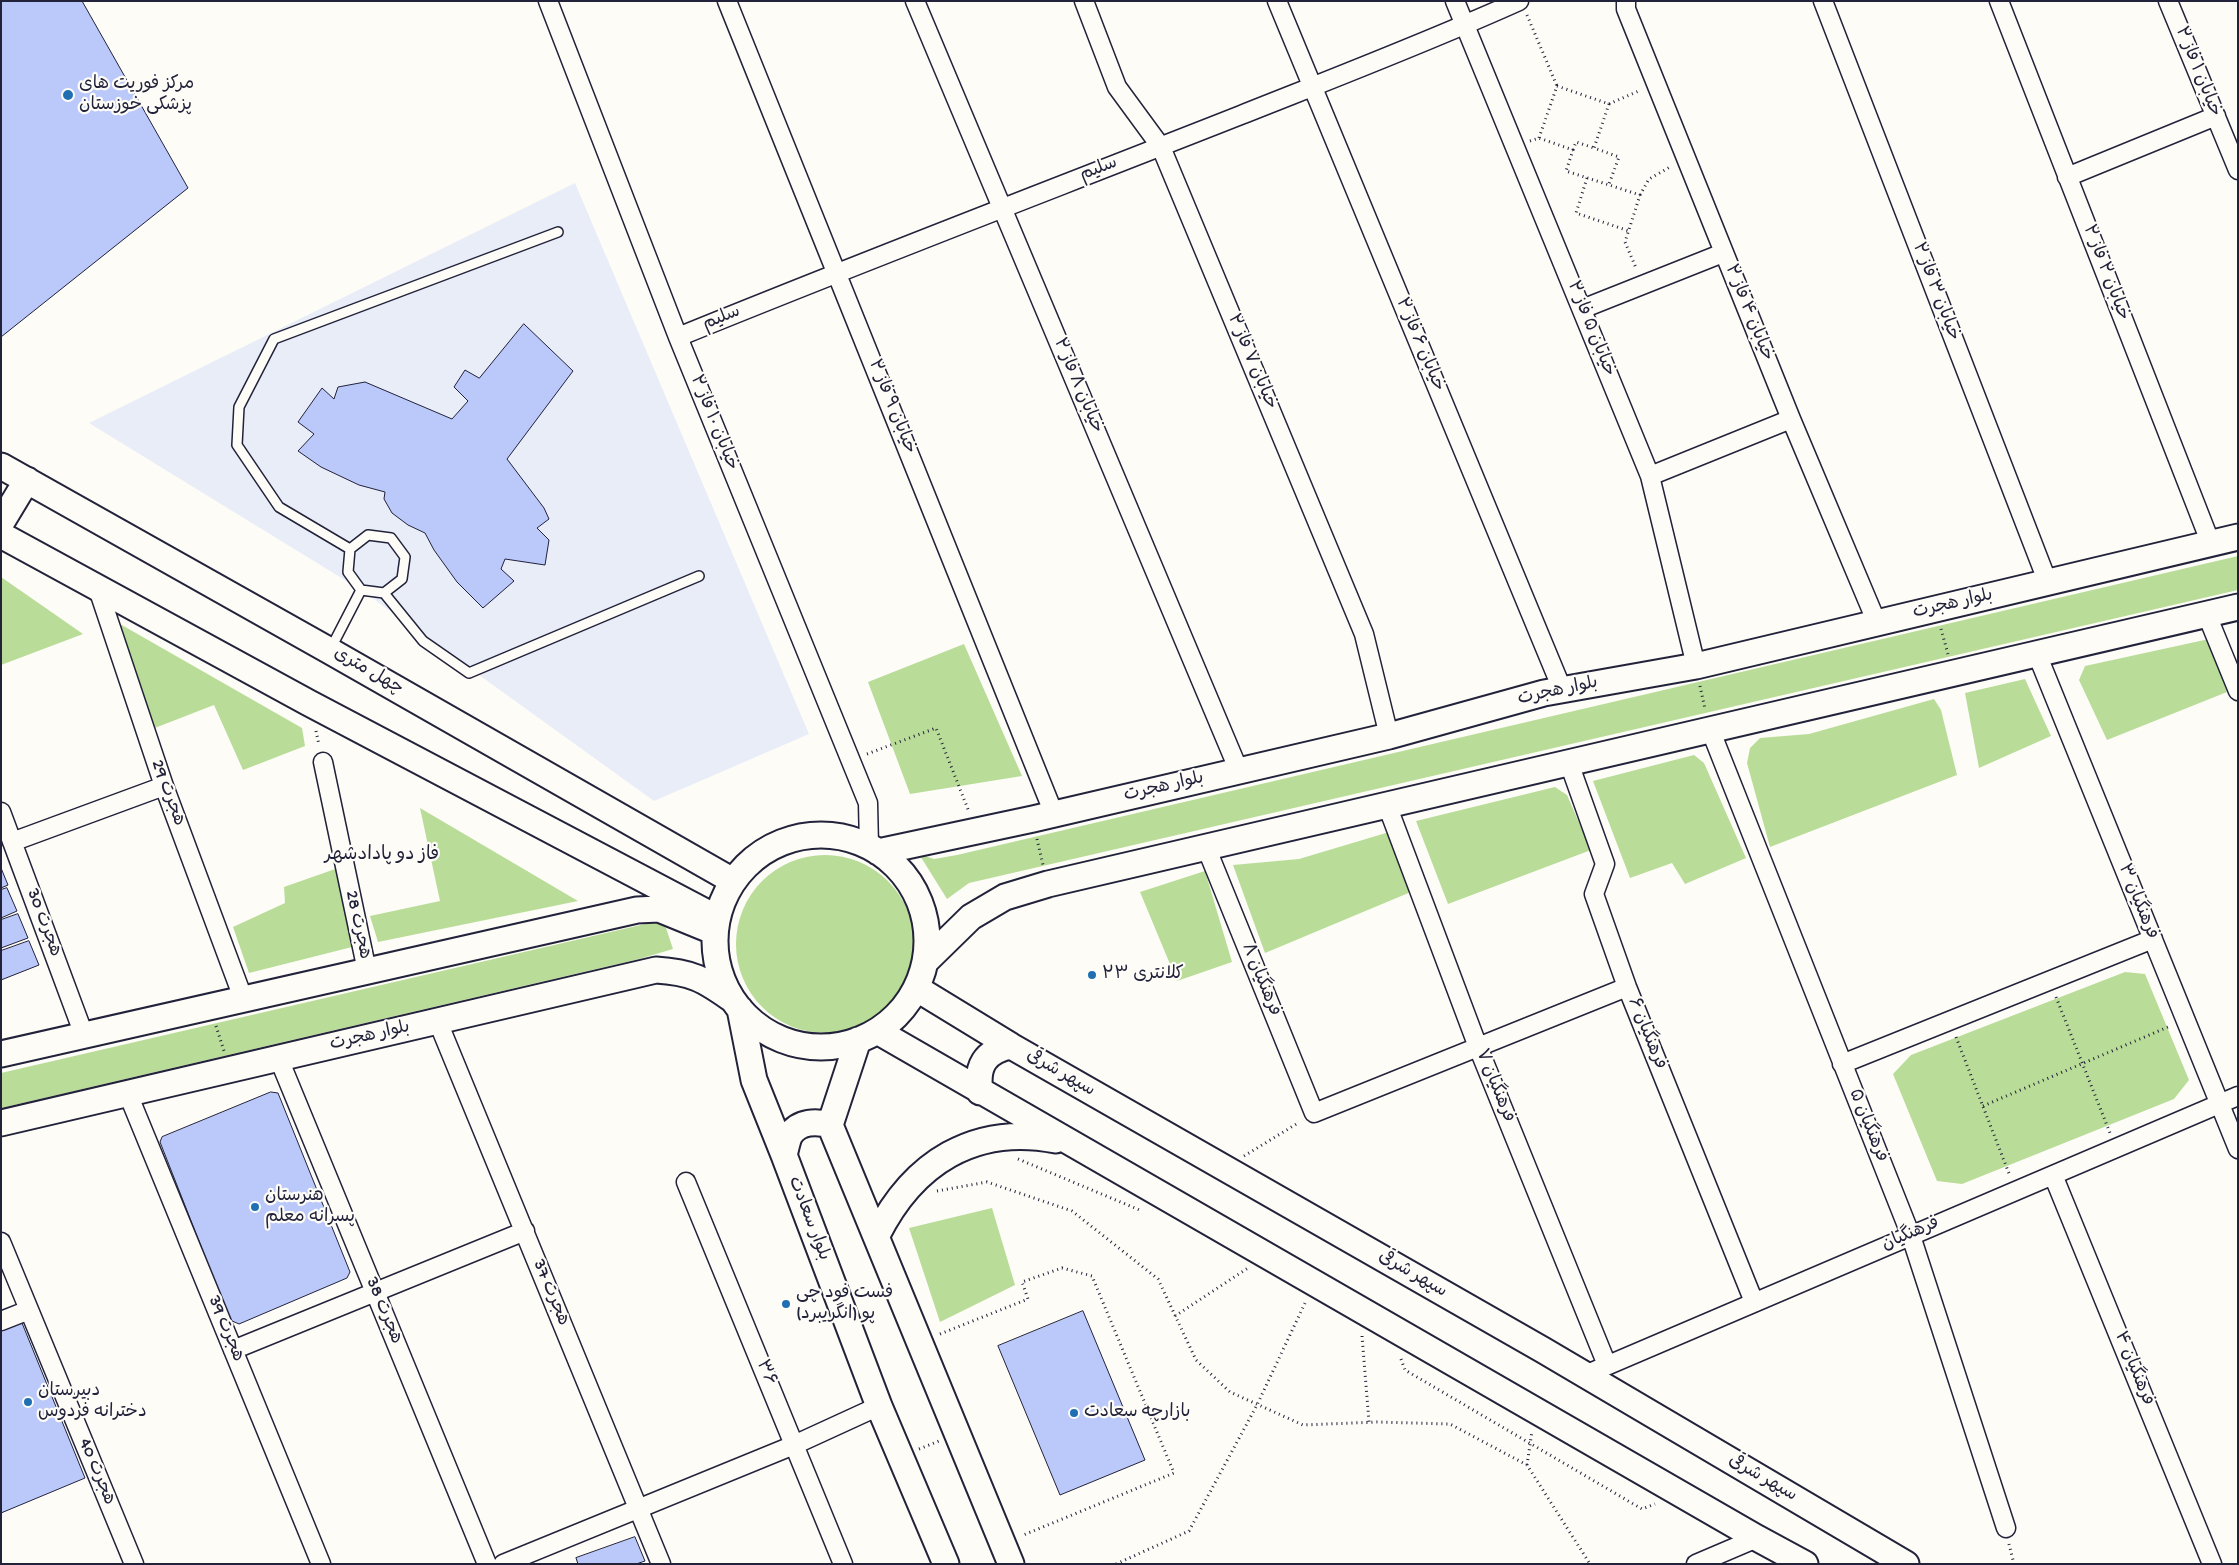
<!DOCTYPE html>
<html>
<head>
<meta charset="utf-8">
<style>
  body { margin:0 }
  #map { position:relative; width:2239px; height:1565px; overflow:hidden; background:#fdfcf7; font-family:"Gochi Hand",sans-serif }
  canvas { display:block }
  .frame { position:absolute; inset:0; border:2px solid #22223b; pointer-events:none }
</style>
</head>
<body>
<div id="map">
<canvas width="2239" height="1565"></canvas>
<div class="frame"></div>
</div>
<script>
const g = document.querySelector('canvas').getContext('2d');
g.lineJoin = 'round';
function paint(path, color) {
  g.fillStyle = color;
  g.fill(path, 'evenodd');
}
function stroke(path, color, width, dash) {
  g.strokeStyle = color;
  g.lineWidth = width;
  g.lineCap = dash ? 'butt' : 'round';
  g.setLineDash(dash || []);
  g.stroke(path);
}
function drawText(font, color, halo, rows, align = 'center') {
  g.font = font + ' "Gochi Hand","Playpen Sans Arabic",sans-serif';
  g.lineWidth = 4.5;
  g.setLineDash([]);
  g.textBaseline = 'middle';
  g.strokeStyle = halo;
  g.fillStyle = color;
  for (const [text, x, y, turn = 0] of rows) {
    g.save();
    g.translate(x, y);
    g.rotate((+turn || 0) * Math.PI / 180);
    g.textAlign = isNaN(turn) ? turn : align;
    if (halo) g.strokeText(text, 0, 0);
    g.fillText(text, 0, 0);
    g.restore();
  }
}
const built = new Path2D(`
  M575,183L809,734L654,801L361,590L89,423Z`);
const green = new Path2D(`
  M2238,556V590L969,883L947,899L919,854L934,859L957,855Z
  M1,577L83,634L1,665Z
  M99,612L302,728L305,746L243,770L214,705L147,731Z
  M2209,639L2227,692L2107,740L2079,680L2085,666Z
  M964,644L1022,776L910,794L868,682Z
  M2025,679L2051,736L1979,768L1965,693Z
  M1934,699L1941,710L1957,775L1770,847L1747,763L1750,748L1760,738L1809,734Z
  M1694,755L1704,763L1746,858L1685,884L1672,863L1630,878L1593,781Z
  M1555,787L1567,795L1591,850L1448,904L1416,821Z
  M420,808L578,901L378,942L370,916L440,901Z
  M1396,830L1418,889L1265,953L1233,865L1299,859Z
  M736 944a89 89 0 1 1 178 0a89 89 0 1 1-178 0Z
  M338,868L356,946L249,973L233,927L285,903L284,887Z
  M1205,871L1232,962L1177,981L1140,892Z
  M658,921L666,928L673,949L639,959L1,1108V1073Z
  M2125,972L2145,974L2189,1080L2174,1099L1962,1184L1937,1181L1893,1074L1911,1055Z
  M992,1208L1015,1285L940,1322L909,1228Z`);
const building = new Path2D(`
  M1,1H82L188,188L1,337Z
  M524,324L573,371L507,459L544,508L549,519L537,528L549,540L545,565L505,559L501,569L514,581L483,608L457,582L434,550L425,533L408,525L392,513L384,499L385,492L359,485L321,467L298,451L314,434L298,422L322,388L334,399L338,387L365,382L452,419L468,401L454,387L465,370L479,378Z
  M1,868L8,885L1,888Z
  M7,888L17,911L1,918V890Z
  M18,914L28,938L1,948V920Z
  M29,941L39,965L1,980V951Z
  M271,1092L278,1093L350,1272L347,1278L239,1324L230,1320L160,1142L162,1137Z
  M1083,1311L1145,1460L1060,1495L998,1346Z
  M14,1321L22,1323L85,1478L1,1513V1326Z
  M635,1537L645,1561L636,1564H578L576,1558Z`);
const path = new Path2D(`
  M1527,15L1557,86
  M1609,104L1641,90
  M1539,138L1557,86L1609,104L1594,148L1619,157L1609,184
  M1530,141L1539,138L1573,150L1566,171L1640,195L1625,242L1636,268
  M1573,150L1576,142L1594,148
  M1587,178L1576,213L1629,231
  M1640,195L1649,179L1670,167
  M1941,629L1948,654
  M1700,686L1705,709
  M316,731L319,745
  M867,754L936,728L969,812
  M1037,839L1043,865
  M2056,997L2110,1133
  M216,1026L224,1051
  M1956,1037L2010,1176
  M1983,1106L2168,1027
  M1244,1156L1298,1123
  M1018,1159L1142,1211
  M937,1191L987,1182L1072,1211L1158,1279L1196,1360L1230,1392L1303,1425L1377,1422L1450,1424L1527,1465L1590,1564
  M1175,1316L1248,1268
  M940,1334L1028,1299L1022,1282L1062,1268L1092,1276L1174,1473L1021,1536
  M1362,1336L1369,1422
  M1401,1359L1405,1370L1642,1509L1655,1504
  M919,1449L939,1441
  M1527,1465L1532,1431
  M2009,1544L2014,1564
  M1116,1564L1189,1531L1257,1405L1305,1303`);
const lane = new Path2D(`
  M368,535L391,538L405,557L402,579L384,593L361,590L348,572L350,549Z
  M350,549L279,507L237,445L239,407L274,339L558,232
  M384,593L423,641L469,673L699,576
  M330,650L361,590`);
const street = new Path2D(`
  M548,1L678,337L868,803L869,846
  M727,1L1054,814
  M915,1L1239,771
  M1084,1L1117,87L1161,147L1364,634L1389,736
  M1277,1L1562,689
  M1455,1L1650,476L1696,666
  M1626,1V9L1791,419L1877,623
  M1823,1L2048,583
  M1999,1L2211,544
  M2168,1L2238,170
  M2067,177L2216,116
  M1582,309L1723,253
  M678,337C864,261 1053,189 1241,115C1334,78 1428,42 1519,1
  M1650,476L1791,419
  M97,586L164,786L243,998
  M2207,615L2238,691
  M2037,654L2238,1149
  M1710,729L1911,1236L2006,1528
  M323,762L367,971
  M1569,763L1605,864L1594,894L1627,987L1754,1302
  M1387,805L1478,1047L1607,1365
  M1,812L84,1035
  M12,842L164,786
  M1206,847L1314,1113L1627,987
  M438,1022L661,1564
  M279,1059L487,1564
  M1842,1064L2153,939
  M128,1094L321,1564
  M2053,1175L2212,1564
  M686,1182L843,1564
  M1,1242L134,1564
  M1,1321L29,1310
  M233,1350L525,1231
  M1585,1375L2238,1096
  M503,1564L794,1445L879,1406
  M1696,1564L1757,1538`);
const secondary = new Path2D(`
  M1,466L330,651L733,881
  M1,523L27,480
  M1,535L309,703L717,918
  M715 941a106 106 0 1 1 212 0a106 106 0 1 1-212 0Z
  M878,852L1033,819L1389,736L1544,693L1696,666L2238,537
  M925,962L971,917L1005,897L1048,884L2238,607
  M916,988L1011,1046L1543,1350L1906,1564
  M740,1009L754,1080L784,1155L879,1406L946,1564
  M877,1031L1757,1538L1805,1564
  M858,1040L830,1125L1011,1564
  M1,1054L637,910L659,909L708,929
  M980,1092C976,1066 985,1051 1011,1046
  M1,1123L656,970C691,972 704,979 733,1000
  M784,1155C786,1149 787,1140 790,1135C799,1121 817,1121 830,1125
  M877,1235C913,1163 974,1124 1056,1140`);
const markers = [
  [68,95,6,"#1f6fb2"],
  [1092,975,5,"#1f6fb2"],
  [255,1207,5,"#1f6fb2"],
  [786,1304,5,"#1f6fb2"],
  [28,1402,5,"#1f6fb2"],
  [1074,1413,5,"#1f6fb2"]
];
const streetNames = [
  ["خیابان ۱ فاز ۲",2197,72,68],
  ["سلیم",1099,170,-21],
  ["خیابان ۲ فاز ۲",2105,273,69],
  ["خیابان ۳ فاز ۲",1935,292,69],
  ["خیابان ۴ فاز ۲",1748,313,68],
  ["سلیم",722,319,-22],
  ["خیابان ۵ فاز ۲",1590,329,68],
  ["خیابان ۶ فاز ۲",1419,345,67],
  ["خیابان ۷ فاز ۲",1251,362,67],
  ["خیابان ۸ فاز ۲",1077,386,67],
  ["خیابان ۹ فاز ۲",891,407,68],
  ["خیابان ۱۰ فاز ۲",713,423,68],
  ["بلوار هجرت",1953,605,-13],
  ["چهل متری",368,672,30],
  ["بلوار هجرت",1558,692,-12],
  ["بلوار هجرت",1164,788,-13],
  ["هجرت 29",167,793,70],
  ["فرهنگیان ۳",2137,902,68],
  ["هجرت 30",43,923,70],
  ["هجرت 28",357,925,78],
  ["فرهنگیان ۸",1260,980,68],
  ["فرهنگیان ۶",1646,1034,68],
  ["بلوار هجرت",370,1037,-13],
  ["سپهر شرقی",1060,1074,30],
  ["فرهنگیان ۷",1494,1086,68],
  ["فرهنگیان ۵",1867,1126,68],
  ["بلوار سعادت",808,1219,69],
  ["فرهنگیان",1911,1235,-23],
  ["سپهر شرقی",1412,1275,30],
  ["هجرت 37",550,1293,68],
  ["هجرت 38",383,1311,68],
  ["هجرت 39",225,1329,68],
  ["فرهنگیان ۴",2133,1369,68],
  ["۳۶",765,1373,68],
  ["هجرت 40",96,1472,68],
  ["سپهر شرقی",1762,1479,30]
];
const poiNames = [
  ["مرکز فوریت های",79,85],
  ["پزشکی خوزستان",79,106],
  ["کلانتری ۲۳",1102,975],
  ["هنرستان",265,1197],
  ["پسرانه معلم",265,1218],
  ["فست فود چی",796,1294],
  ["پو (انگریبرد)",796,1315],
  ["دبیرستان",38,1392],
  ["دخترانه فردوس",38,1413],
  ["بازارچه سعادت",1084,1413]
];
const neighbourhoodNames = [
  ["فاز دو پادادشهر",382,856]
];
paint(built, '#e9edf8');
paint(green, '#b9dd98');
paint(building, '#bbc9fa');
stroke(building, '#22223b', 1);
stroke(lane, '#22223b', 12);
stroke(street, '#22223b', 21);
stroke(secondary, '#22223b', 29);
stroke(path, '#22223b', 3, [1, 4]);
stroke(lane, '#fdfcf7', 9);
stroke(street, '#fdfcf7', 18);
stroke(secondary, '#fdfcf7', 25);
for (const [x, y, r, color] of markers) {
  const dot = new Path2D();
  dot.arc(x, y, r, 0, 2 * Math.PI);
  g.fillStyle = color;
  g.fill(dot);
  stroke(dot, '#fdfcf7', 2);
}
drawText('18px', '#22223b', '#fdfcf7', streetNames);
drawText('18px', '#22223b', '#fdfcf7', poiNames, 'left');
drawText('19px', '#22223b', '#fdfcf7', neighbourhoodNames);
</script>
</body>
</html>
